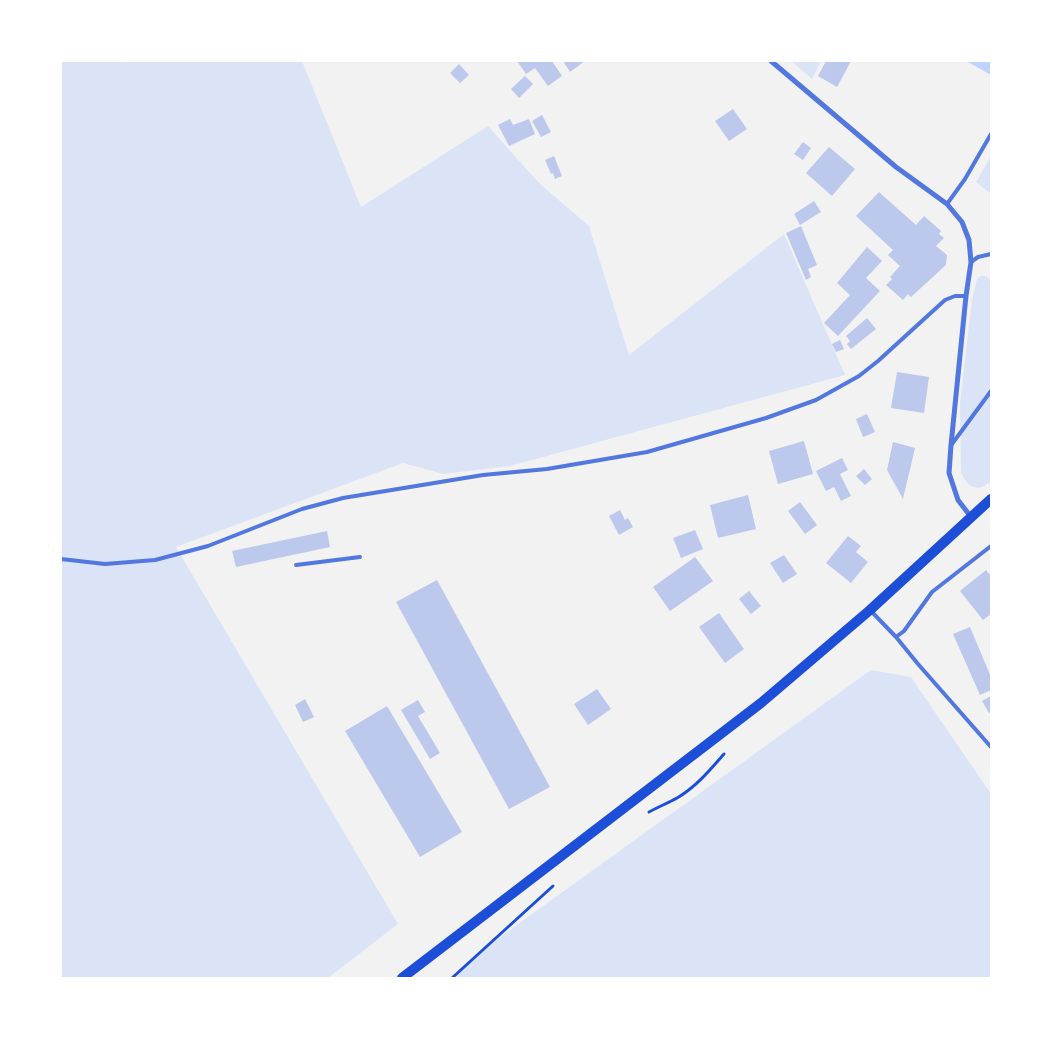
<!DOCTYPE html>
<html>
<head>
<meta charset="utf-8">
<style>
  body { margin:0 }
  #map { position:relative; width:1052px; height:1039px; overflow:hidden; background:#f2f2f2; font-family:"Fira Sans",sans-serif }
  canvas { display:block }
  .frame { position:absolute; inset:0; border:62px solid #fff; pointer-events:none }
</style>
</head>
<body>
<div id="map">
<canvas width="1052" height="1039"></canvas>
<div class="frame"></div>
</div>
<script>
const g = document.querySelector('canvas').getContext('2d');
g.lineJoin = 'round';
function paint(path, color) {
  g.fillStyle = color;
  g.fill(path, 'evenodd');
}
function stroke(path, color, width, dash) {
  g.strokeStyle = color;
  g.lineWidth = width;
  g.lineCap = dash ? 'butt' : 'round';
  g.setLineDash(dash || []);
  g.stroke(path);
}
const green = new Path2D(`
  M61,61H122L123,63L124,61H302L361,207L488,126L540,184L589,226L629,355L784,234L845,375L510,466L443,474L403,463L176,547L398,924L328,978H61Z
  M791,61H821L812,79Z
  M991,156V194L976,182Z
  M981,276H986L991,280V481C977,494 967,487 961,472L960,403L972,299L977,279Z
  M871,670L911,677L991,794V978H453L500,937Z`);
const water = new Path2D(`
  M966,61H991V75Z`);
const building = new Path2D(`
  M517,61H552L562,76L548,86L535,68L526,74Z
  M563,61H585L570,72Z
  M826,61H851L837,87L818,76Z
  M459,64L469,75L460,83L450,73Z
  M525,76L533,84L519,98L511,89Z
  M733,109L747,129L729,141L715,121Z
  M542,115L551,132L541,137L532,121Z
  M510,119L513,125L529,119L535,134L509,146L498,125Z
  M803,142L811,148L803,160L794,154Z
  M829,147L855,169L832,196L806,173Z
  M554,156L562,176L555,179L553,173L551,174L545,160Z
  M879,192L916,225L924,216L941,231L939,234L944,238L936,246L947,255L946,265L911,297L908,294L903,300L886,285L892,279L890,277L900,266L888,255L893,250L856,216Z
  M814,201L821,212L800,225L794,214Z
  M801,226L817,265L808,269L811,277L806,280L786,233Z
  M867,247L882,261L866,278L880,291L838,336L824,323L850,295L837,283Z
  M867,318L876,329L851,349L847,344L850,341L846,336Z
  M840,340L844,349L836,352L832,344Z
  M897,372L929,377L924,413L891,408Z
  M867,414L875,432L863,437L856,419Z
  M804,441L813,474L778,484L769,451Z
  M893,442L915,448L903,499L887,470Z
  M842,458L848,470L840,474L851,496L841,501L834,487L826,491L816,471Z
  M864,469L872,479L865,485L856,476Z
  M748,495L756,529L718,538L710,505Z
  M800,502L817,525L805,534L788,511Z
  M620,510L625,520L628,518L633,527L619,535L609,516Z
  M695,530L703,549L681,558L673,538Z
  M327,531L330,547L236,567L232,551Z
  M848,536L861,546L856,552L868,562L851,583L826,563Z
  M784,555L797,574L783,583L770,563Z
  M695,557L713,581L670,611L653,587Z
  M986,570L991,576V614L983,620L960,591Z
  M437,580L550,787L509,809L396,602Z
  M749,591L761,606L751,614L739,599Z
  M719,613L744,649L725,663L699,627Z
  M970,627L991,677V690L980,695L953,634Z
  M597,689L611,709L588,725L574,704Z
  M991,696V712L989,713L982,701Z
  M305,699L314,717L303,722L295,705Z
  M418,700L425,712L418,716L440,753L430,759L401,710Z
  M387,706L462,832L420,857L345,731Z`);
const path = new Path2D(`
  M649,812C658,807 668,803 677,798C696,787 710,770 724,754
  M452,978L553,886`);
const service = new Path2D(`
  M947,204L965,179L991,134
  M971,262L978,257L991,254
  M952,444L991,391
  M61,559L105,564L155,560L208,546L302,509L343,498L483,475L547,469L647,452L766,418L816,400L859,376L878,361L945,300L955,296H966
  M296,565L360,557
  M870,610L896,637L918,664L991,747
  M896,637L904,631L932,592L991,546`);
const minor = new Path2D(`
  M771,61L896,167L947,204L962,222L969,240L971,262L966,296L951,445L949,473L958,500L971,517`);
const secondary = new Path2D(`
  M402,978L761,703L870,610L991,499`);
paint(green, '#dbe4f7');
paint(water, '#bfd3fe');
paint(building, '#bdc9ec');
stroke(path, '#1d4ed8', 3);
stroke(service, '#5277de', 4);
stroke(minor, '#5277de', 5);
stroke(secondary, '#1d4ed8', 10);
</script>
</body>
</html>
